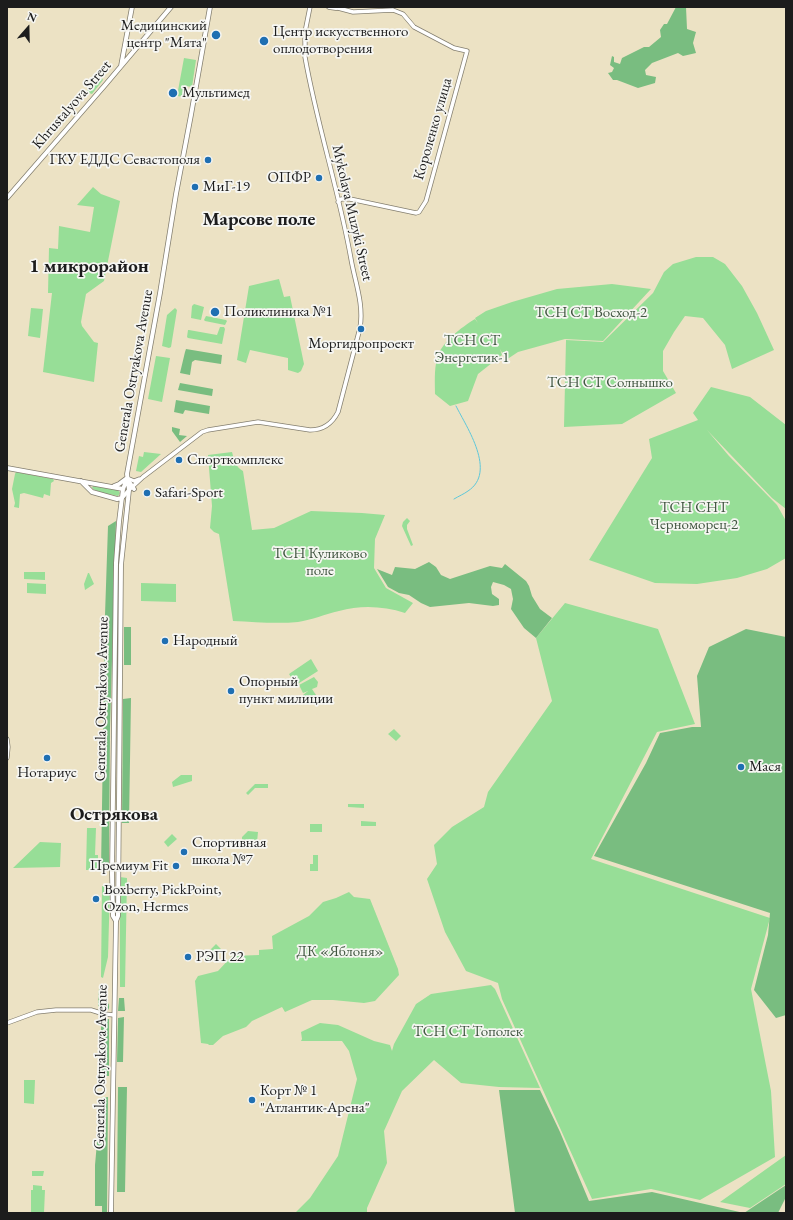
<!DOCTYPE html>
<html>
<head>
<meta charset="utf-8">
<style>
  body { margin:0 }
  #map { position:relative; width:793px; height:1220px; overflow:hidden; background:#ece2c4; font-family:"EB Garamond",serif }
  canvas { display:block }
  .frame { position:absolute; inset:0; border:8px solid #1c1c1c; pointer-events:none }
  .north { position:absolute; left:8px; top:8px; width:40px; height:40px; -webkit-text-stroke:3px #f6f6f2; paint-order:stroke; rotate:20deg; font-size:11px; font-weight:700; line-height:16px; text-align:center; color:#1c1c1c }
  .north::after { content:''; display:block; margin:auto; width:14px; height:18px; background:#1c1c1c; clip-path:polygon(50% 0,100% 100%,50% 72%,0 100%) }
</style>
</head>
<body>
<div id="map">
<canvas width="793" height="1220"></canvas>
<div class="frame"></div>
<div class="north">N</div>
</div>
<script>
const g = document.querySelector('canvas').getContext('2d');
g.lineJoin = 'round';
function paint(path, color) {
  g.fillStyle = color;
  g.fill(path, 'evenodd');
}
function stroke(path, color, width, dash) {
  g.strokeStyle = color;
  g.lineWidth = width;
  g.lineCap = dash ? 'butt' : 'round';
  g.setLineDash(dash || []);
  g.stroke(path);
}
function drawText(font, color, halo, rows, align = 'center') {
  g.font = font + ' "EB Garamond",serif';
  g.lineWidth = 3.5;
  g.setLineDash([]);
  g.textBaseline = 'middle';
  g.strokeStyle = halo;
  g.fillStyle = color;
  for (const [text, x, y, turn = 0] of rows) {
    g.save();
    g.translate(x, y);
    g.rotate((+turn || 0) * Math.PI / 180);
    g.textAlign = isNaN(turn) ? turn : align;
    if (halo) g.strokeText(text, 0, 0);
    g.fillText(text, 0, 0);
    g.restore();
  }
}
const green = new Path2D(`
  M184,58L196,60L192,87L186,86L184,97L177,96Z
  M99,77H101L103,80L92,94L89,93L87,90Z
  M93,187L101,194L120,201L104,281L86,294L81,322L82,326L94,342L98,343L94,382L43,372L52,293H48L49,248L58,249L59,226L90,232L94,207L77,205Z
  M696,257H713L725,264L742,286L757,313L774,350L732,369L725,345L703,318L685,316L674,332L663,351V371L676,393L622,424L564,427L566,340L603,342L653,293L664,272L673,264Z
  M279,279L284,297L290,296L304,364L301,371L298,373L288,370V358L250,350L246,363L237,360L249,286Z
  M612,284L651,289L603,341L565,339L518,352L506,360L500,349L502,355L478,374L468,401L450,406L435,394C435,383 434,370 437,359C440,343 462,327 475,319L478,323L475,318L486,311L512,302L557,289Z
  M194,304L204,307L201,320L191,318L192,306Z
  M31,308L43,309L40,338L28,336Z
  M175,308L177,310L171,347L169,348L162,346L167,315Z
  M206,316L226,320L227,321L225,325L205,321L204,320Z
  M220,327H224L225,329L222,344L188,338L187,337L188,330H189L217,335Z
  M156,356L170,358L162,402L148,399Z
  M711,387L750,397L786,425V509L772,498L707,430L729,456L777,505L786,521V558L767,569L737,578L697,584L655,583L589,560L652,458L649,439L698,420L693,413Z
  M144,452L161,454L141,472L136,471L139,456L143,457Z
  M232,452C234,459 235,467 243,471L252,530L274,528L311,511L362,513L385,515L375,539L374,568L386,588L413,603L405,613C383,606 361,605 339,611C325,614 312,620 298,622C277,624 255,622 233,621L219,534L214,532L210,528L212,506L208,455Z
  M16,472L53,479L54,481L51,483L50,496L44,494L43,498L24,493L20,494L19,508L14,507L15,503L12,489L15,474Z
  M93,486L118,490L120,493L118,496C110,494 98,493 92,488Z
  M407,518L410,521L407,525V529L413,545L411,546L402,526L403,522Z
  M24,572H45V580L24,579Z
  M88,573H89L94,584L85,590L84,584Z
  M27,583L46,584V594L27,593Z
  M141,583L176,584V602L141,601Z
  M565,603L658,629L695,724L657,732L591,859L770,918L751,989L771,1091L775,1157L700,1200L651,1189L592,1199L502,999L498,983L466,971L445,932L427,879L437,864L434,845L452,827L484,807L488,792L552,701L536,638Z
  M311,659L318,671L296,685L289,674Z
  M314,677L318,682L317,687L312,689L316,695L306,701L303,695L308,691L303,693L299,685Z
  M394,729L401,736L396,741L388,734Z
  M181,775H192V781L173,787L172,782Z
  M255,784H268V788H255L248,795L246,793Z
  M348,804H364V808L348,807Z
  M361,821L376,822V826H361Z
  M310,824H322V832H310Z
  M87,828H96L95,855H98V870H86Z
  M248,831L258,832L257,842H242V837Z
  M172,834L177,839L168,847L164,842Z
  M40,842L61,843L60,867L13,868Z
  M313,855H318V871H310V864H313Z
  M120,877L127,878L125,987H120Z
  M102,886H110L108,957L103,978L101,977Z
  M349,892L354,897L370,899L398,969L399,975L375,1001L364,1003L333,1000H312L285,1012L282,1007L252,1021L246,1027L223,1036L213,1045H209L208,1044L201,1043L195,981L198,976L218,971L232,956L259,955V950L273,949L272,936L309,916L323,902L336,898Z
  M216,944L221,949L208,960L204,956Z
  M491,985L495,989L540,1088L499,1087L461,1083L434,1060L402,1091L384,1131L387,1163L367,1208V1213H295L310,1198L338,1156L357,1079L349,1051L342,1041H301L302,1039L301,1032L320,1023L338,1025L374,1041L390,1045L392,1051L394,1044L416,1004L431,994Z
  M24,1080H35L34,1104L24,1103Z
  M786,1155V1184L750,1208L720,1202Z
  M32,1171H44L43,1176H32Z
  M33,1185L42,1186V1190H45L44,1213H31V1190H33Z`);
const forest = new Path2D(`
  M676,7H686L687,29L696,32L693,43L696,53L683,56L678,53L652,63L645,70L646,75L656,77L655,83L638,88L617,80H613L608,73L612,72L614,68L610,65L612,56L614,57V62L620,64L622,58L644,47H649L661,37L660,30L664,24H667Z
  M186,349L222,355L221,364L195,360L192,362L190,375L180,373L185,352Z
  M180,383L213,389L212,396L178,390Z
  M176,400L210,406L209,414L185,410L183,414L174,412Z
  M172,427L180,429L179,435L187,436L180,442L172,431Z
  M116,521L110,728L109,865L105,872H102L101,870L105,615L108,526Z
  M429,562L436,567L441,575L450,579L490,566L502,568L505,564L526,581L529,586L532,596L540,609L552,618L536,638L524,628L511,609L513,599L511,589L504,585L493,582L491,587L492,594L499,599V605L493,606L469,603L430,607L421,603L409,595L399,593L388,587L377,569L392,575L395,567L415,569Z
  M124,627H131V665H124Z
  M746,629L786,637V1015L776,1018L754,990L768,935L770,913L594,856L646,763L660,733L692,727H701L697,676L709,647Z
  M131,698L129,823H122L123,699Z
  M101,987C102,990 102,995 103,997C106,1003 110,1002 109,1008L108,1010L100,1008L98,1005L99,989Z
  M119,998H124L125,1011H118Z
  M124,1017L123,1062H117L118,1018Z
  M101,1019H109V1076H101Z
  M118,1087H127L125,1192H117Z
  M499,1090H540L560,1132L589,1201L652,1192L744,1213L786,1185V1197L778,1213H515Z
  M108,1097L107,1213H102V1206H95V1165L101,1098Z`);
const stream = new Path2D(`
  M454,499C459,496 464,494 468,491C497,472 467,428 456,406`);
const secondary = new Path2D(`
  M338,202L341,199H350L416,213L419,212L426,201L467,51L454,48L414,27L403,14L393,10L353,12L338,8
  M127,478L134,481L139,479
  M122,498L129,490L143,477L202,432L208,430L258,422L310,430C323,430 332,424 338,412L360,328C364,304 355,282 351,259C339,191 317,125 305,57V32L310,7
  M7,739L8,747L7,758
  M7,1023L37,1012L56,1010H91L104,1014L114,1015`);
const primary = new Path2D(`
  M329,7L336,8L340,7
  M126,40C128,46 132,48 137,47
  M121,66L132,7
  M7,198L106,84L171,7
  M7,468L123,489
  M128,480L134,489
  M81,481L92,492L117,499L122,498
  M114,486L119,484L127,478
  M116,921L113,916L112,874L116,563L119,522L123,489L127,479
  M111,1213L116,921L118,916L121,565L129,490L127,474L160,293L176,194L191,115L210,7`);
const markers = [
  [216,35,5,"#1f6fb2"],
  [264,41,5,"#1f6fb2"],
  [173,93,5,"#1f6fb2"],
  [208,160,4,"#1f6fb2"],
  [319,178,4,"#1f6fb2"],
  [195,187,4,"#1f6fb2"],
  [215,312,5,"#1f6fb2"],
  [361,329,4,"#1f6fb2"],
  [179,460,4,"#1f6fb2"],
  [147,493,4,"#1f6fb2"],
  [165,641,4,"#1f6fb2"],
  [231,691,4,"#1f6fb2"],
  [47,758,4,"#1f6fb2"],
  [741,767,4,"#1f6fb2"],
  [184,852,4,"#1f6fb2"],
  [176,866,4,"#1f6fb2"],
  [96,899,4,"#1f6fb2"],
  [188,957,4,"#1f6fb2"],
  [252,1100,4,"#1f6fb2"]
];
const poiNames = [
  ["Медицинский",207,26,"right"],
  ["центр \"Мята\"",207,43,"right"],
  ["Центр искусственного",273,32],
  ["оплодотворения",273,49],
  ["Мультимед",182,93],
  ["ГКУ ЕДДС Севастополя",200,160,"right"],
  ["ОПФР",311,178,"right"],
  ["МиГ-19",203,187],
  ["Поликлиника №1",224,312],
  ["Моргидропроект",361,344,"center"],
  ["Спорткомплекс",187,460],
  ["Safari-Sport",155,493],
  ["Народный",173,641],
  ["Опорный",239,682],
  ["пункт милиции",239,699],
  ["Мася",749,767],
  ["Нотариус",47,773,"center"],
  ["Спортивная",192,843],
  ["школа №7",192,860],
  ["Премиум Fit",168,866,"right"],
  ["Boxberry, PickPoint,",104,890],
  ["Ozon, Hermes",104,907],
  ["РЭП 22",196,957],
  ["Корт № 1",260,1091],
  ["\"Атлантик-Арена\"",260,1108]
];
const streetNames = [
  ["Khrustalyova Street",72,105,-49],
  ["Короленко улица",433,129,-74],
  ["Mykolaya Muzyki Street",352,213,77],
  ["Generala Ostryakova Avenue",134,371,-80],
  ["Generala Ostryakova Avenue",102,699,-89],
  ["Generala Ostryakova Avenue",101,1067,-89]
];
const parkNames = [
  ["ТСН СТ Восход-2",591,313],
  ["ТСН СТ",472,341],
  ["Энергетик-1",472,358],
  ["ТСН СТ Солнышко",610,383],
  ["ТСН СНТ",694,508],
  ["Черноморец-2",694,525],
  ["ТСН Куликово",320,554],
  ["поле",320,571],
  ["ДК «Яблоня»",340,952],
  ["ТСН СТ Тополек",468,1032]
];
const districtNames = [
  ["Марсове поле",259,220],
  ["1 микрорайон",89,267],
  ["Острякова",114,815]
];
paint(green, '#97de97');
paint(forest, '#79bd80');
stroke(stream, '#5ec7d9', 1);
stroke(secondary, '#847f70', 5);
stroke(primary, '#847f70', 5.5);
stroke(secondary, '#fff', 3.5);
stroke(primary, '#fff', 4);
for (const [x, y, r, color] of markers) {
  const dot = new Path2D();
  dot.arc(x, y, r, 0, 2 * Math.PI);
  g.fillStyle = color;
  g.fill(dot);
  stroke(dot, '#f6f6f2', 1.5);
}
drawText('15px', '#1c1c1c', '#f6f6f2', poiNames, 'left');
drawText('15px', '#1c1c1c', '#f6f6f2', streetNames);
drawText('15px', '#415641', '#f6f6f2', parkNames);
drawText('bold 19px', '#1c1c1c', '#f6f6f2', districtNames);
</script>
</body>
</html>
